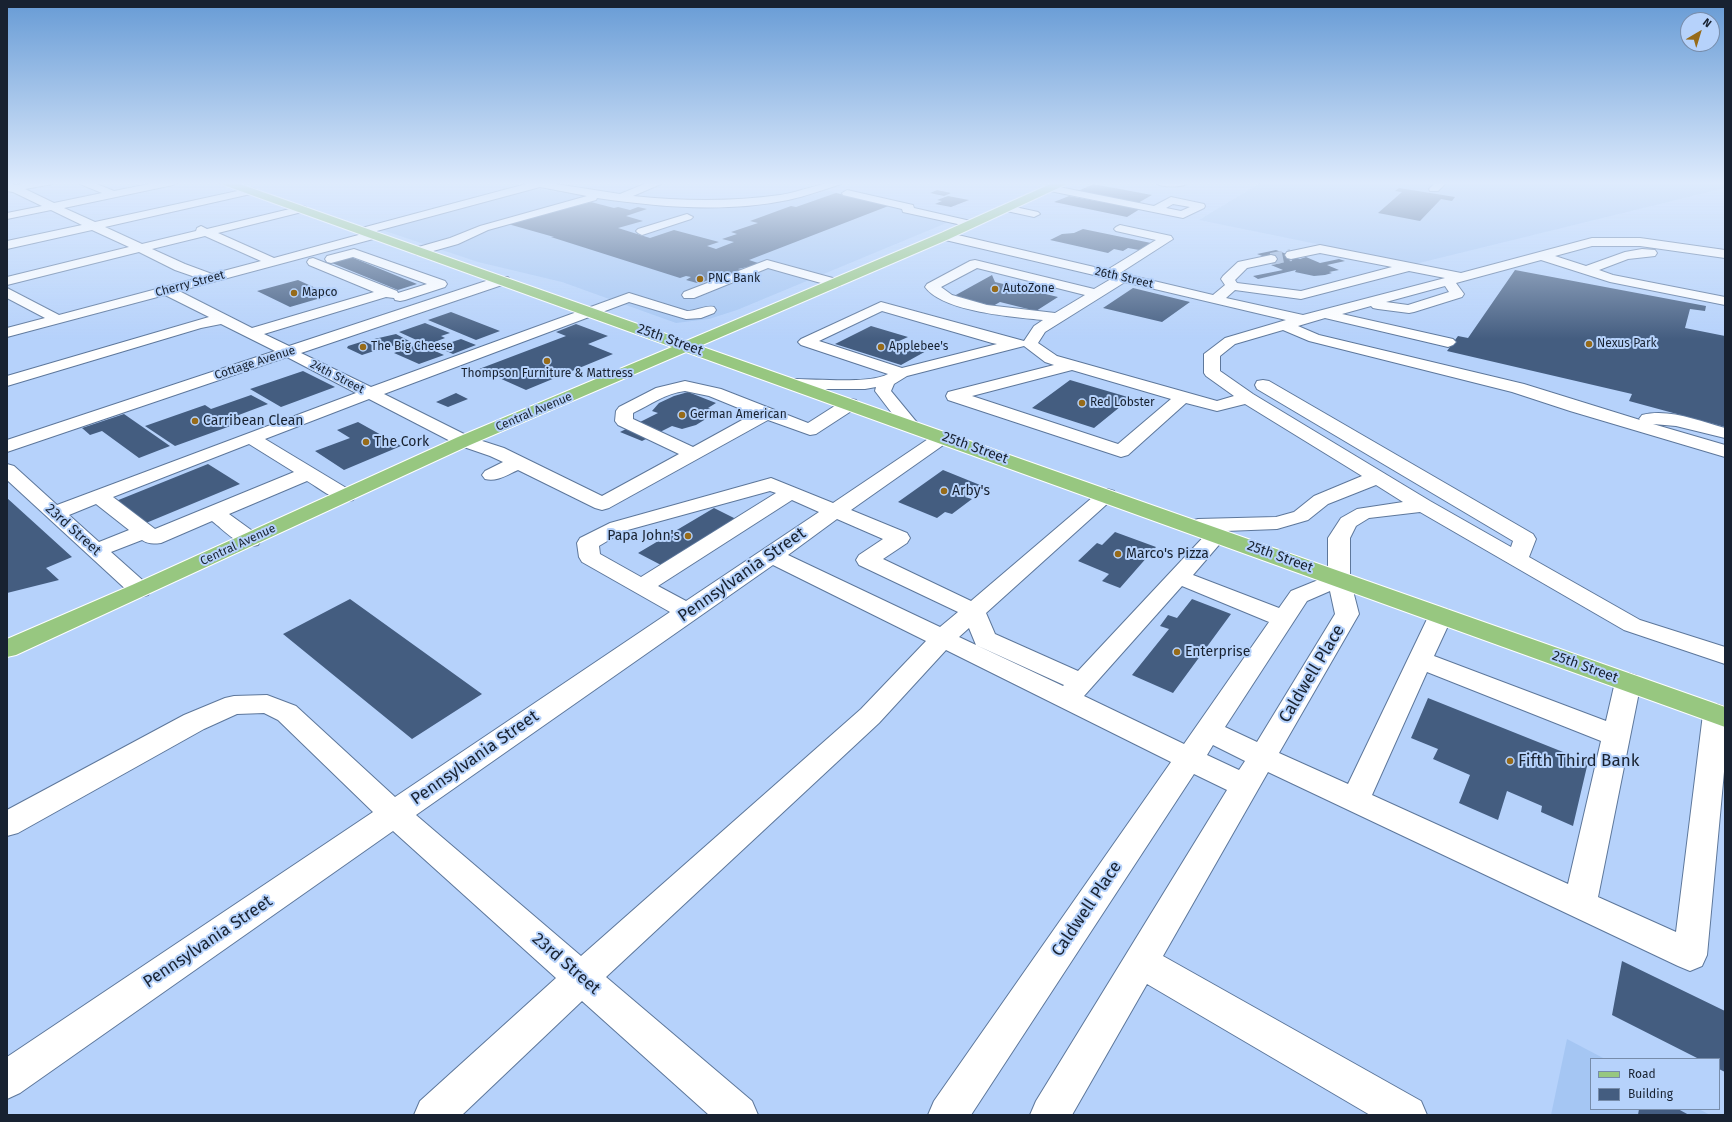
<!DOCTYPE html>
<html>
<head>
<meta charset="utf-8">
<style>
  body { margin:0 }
  #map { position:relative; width:1732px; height:1122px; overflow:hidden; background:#b6d2fb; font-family:"Fira Sans",sans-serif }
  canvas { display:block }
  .frame { position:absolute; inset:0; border:8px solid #182231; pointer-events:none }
  .legend { position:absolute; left:1590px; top:1058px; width:130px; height:52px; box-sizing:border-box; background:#b6d2fb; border:1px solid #778caa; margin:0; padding:5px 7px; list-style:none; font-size:12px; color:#182231 }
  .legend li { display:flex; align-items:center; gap:8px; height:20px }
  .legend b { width:20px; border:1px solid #778caa }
  .north { position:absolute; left:1680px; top:12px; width:40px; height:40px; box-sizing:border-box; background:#b6d2fb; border:1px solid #778caa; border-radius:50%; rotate:38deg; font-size:11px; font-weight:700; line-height:16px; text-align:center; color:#182231 }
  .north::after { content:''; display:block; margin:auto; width:14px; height:18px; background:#976b19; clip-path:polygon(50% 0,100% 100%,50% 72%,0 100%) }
</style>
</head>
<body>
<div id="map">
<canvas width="1732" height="1122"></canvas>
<div class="frame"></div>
<ul class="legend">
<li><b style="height:5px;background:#97c780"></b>Road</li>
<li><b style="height:11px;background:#445d80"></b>Building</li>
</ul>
<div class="north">N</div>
</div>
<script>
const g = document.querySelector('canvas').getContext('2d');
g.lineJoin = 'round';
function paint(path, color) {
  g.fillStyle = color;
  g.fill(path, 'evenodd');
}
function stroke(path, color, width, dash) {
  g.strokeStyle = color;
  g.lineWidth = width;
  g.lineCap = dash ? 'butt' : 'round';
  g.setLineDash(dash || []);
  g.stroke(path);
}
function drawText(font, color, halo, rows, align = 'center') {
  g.font = font + ' "Fira Sans",sans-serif';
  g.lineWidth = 4;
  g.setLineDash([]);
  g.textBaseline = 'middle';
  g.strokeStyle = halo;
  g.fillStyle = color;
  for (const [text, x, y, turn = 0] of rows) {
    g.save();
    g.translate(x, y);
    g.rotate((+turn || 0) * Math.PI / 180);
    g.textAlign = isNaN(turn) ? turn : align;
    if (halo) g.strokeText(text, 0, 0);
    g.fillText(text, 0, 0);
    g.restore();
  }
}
const built = new Path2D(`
  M1262,182H1725V188L1415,264L1199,220Z
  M521,187L633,202L720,208L775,202L814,194L825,190L956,219L737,310L709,319L676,323L562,282L478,262L370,226Z
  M1567,1039L1605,1059H1591V1109H1699L1710,1115H1551Z`);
const building = new Path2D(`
  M1093,184L1152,195L1138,203L1078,191Z
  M1399,188L1455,197L1452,201L1441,199L1420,221L1378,213L1402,192L1395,191Z
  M937,190L951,193L944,196L930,193Z
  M836,193L891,205L749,260L761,264L738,269L757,275L747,279L727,273L703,282L697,283L686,280L691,277L686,276L680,278L551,237H554L508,224L591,202L614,208L618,207L630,210L638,207L647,209L626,216L643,221L618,228L650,238L674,230L719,242L707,246L716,249L734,242L722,239L737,234L731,232L758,223L750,221L791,206L796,207Z
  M948,196L969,200L951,207L935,204L942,201L937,200Z
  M1069,196L1140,209L1127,217L1054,202Z
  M1083,229L1151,243L1139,250L1128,248L1123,251L1114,249L1108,253L1050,240L1062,234L1074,233Z
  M1276,250L1300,259L1306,257L1320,263L1339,259L1345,261L1327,265L1339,270L1329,272L1332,273L1325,275L1314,276L1295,272L1296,270L1258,279L1253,276L1283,270L1271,265L1281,263L1257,254Z
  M351,257L417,284L398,290L332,263Z
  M1515,270L1706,306L1705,311L1690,309L1685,328L1725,336V427L1629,401L1632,394L1447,351L1458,336L1468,338Z
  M992,275L995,282L1058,297L1036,311L1000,302L993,306L954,296Z
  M298,280L331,295L290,307L257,291Z
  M1133,288L1190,302L1162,322L1103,308Z
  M451,312L500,331L476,340L428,320Z
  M425,323L450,333L441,336L445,338L432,343L427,341L423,343L399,332Z
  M576,324L608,336L588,344L613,354L526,390L479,369L566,336L556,332Z
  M871,326L908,337L899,341L928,350L901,365L835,344Z
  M396,334L409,341L385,348L370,340Z
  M461,339L476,345L453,354L437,347Z
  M364,341L380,349L362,355L347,348L348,346Z
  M419,344L444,355L419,364L394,353Z
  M303,371L335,387L281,407L250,389Z
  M1070,380L1131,398L1094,428L1032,408Z
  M688,392L716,403L708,408L715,411L709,417L696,425L682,429L672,426L642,441L620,432L658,413L652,411L659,403L674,396Z
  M456,393L468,399L448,407L436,402Z
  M251,395L268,404L228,419L236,424L175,446L145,426L205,405L211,409Z
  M124,414L170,446L139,458L102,431L90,435L82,428Z
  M358,422L401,446L344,470L315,451L350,438L337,430Z
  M208,464L240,484L146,523L116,501Z
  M943,470L980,485L965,497L972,499L952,514L945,512L937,518L898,502Z
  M7,498L72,557L46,568L59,580L7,593Z
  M714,508L736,519L661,565L638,553Z
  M1115,532L1156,547L1120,588L1102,581L1109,574L1078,561L1097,543L1102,545Z
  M350,599L482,694L412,739L283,634Z
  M1192,599L1231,614L1173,693L1132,675L1169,629L1160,626L1168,615L1177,618Z
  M1428,698L1588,762L1573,826L1541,812L1542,806L1507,791L1498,820L1459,803L1470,775L1433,759L1438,749L1411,738Z
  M1622,961L1725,1011V1072L1719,1069V1059H1699L1612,1015Z
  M1639,1109H1678L1689,1115H1638Z`);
const minorTunnel = new Path2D(`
  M1271,259L1291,255`);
const minor = new Path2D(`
  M7,182L15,185L33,182H54L53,184L25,189L54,203L102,193L80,184L79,182H92L114,191L159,182H178L173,185L64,208L95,222L251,188L255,189L256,191L255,193L105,227L142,244L196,231L197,228L201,226L207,229L302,206L306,207L308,209L306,211L218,233L274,258L362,234L356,231L358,229L526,184L524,182H543L620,194L649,182H662L661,184L633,196C682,201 730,202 780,195C801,192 820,182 842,182L841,184C823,190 806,196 788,200C725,213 660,207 597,198L596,200L488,230L458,244L419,255L415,254L413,251L415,248L450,238L480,226L587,196L540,187L373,232L379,235L377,238L179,291L252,328L374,292L309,265L307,262L309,259L313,258L397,291L398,293L427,284L353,257L331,263L327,262L325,259L327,256L354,249L445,281L447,284L445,287L405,300L400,301L395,300L394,298L386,297L264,334L289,346L498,277H508L510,280L508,283L301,353L371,387L629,293L687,311C697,311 705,305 714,307L716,310L714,313L701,318L686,319L629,302L384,394L470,437L504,448L602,496L679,454L618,425L615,421L616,411L619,407L656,388L685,381L721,389L808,423L844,400L850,399L856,400L859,404L856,408L816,434L810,435L768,420L609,508L602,510L595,508L518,470C507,475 497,482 485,479L482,475L485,471L503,462L490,456L458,445L369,399L265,439L353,492L356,496L353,500C337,504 321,489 307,481L229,514L258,535L261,540L258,545C240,549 225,531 212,521L161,543C153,544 148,544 142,540L111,552L148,585L151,590L148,595L140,597L132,595L7,480V464L14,466L57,505L356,393L287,357L7,452V440L275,351L221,324L201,328L7,386V376L209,317L165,295L7,337V328L45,318L7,298V288L59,315L198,278L175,270L139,252L7,285V277L129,247L92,230L7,249V241L82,225L51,210L7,219V213L42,206L13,192L7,191ZM205,236L261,261L212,274L185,264L152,249ZM685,391L709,396L753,414L693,447L633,419V413C650,405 666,393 685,391ZM249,444L294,472L155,529L113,497ZM96,504L129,530L99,542L69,515Z
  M1154,182H1189C1184,188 1160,188 1154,182Z
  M1436,182H1447L1438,191H1430L1429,189Z
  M1049,185L1154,206L1171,197L1204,204L1205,206L1204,208L1183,218L1045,190L1044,188ZM1173,204L1190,207L1181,211L1166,208Z
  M847,190L913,205L914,208L975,222L977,224L975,226L971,227L903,212L902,209L843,195L842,193Z
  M1006,205L1038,212L1040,214L1034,217L1002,210L1000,208Z
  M687,214L693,217L691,219L642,235L638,233L636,231L638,229Z
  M1120,225L1171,236L1173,239L1120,273L1213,295L1225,285L1221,279L1223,276L1238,262L1271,255L1275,256L1277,259L1275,262L1247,268L1235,280L1237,283L1301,291L1392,267L1320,253L1291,259L1287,258L1285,255L1287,252L1320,245L1461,273L1592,238H1640L1725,250V258L1640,246H1592L1555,256L1586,266L1625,252L1642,249L1655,250L1657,253L1655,256L1628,259L1599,270L1613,275L1725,297V305L1610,282L1541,260L1456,283L1464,294L1462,297L1414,312L1409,313L1378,309L1373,308L1371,306L1342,314L1453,339L1456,342L1453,345L1448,347L1325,318L1298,326L1319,335L1524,384L1640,420L1639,419L1642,415C1669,408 1699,421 1725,428V438L1676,426L1653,424L1725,445V457L1570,411L1512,392L1309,341L1283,330L1235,344L1220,356V371L1253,394L1430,501L1511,547L1513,541L1257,389L1255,385L1257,381L1263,380L1269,381L1533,534L1536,539L1529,557L1640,620L1725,647V664L1624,630L1420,512L1369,518L1356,526L1350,538V579L1359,614L1279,753L1348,784L1429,615L1433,610L1441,608L1449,610L1453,615L1434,656L1606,721L1615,682L1619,676L1628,673L1637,676L1641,682L1598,897L1676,932L1703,714L1707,707L1716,704L1725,707V761L1707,955L1702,966L1690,971L1678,966L1268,772L1163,956L1421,1101L1427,1115H1370L1147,984L1072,1115H1030L1036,1101L1227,790L1194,774L971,1115H928L934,1101L1171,762L946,650L879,723L606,977L752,1101L758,1115H709L582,1001L462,1115H414L420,1101L556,978L393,831L20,1093L7,1099V1057L373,812L278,720L264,713L237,714L204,729L18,833L7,836V810L184,715L225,698L234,696L267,695L296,706L395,797L670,612L582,562L579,557L577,543L580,538L610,523L771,478L833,503L937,433L943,432L949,433L952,437L949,441L851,510L907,533L910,538L907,543L883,559L971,601L1100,491L1107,489L1114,491L1117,495L986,613L995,634L1078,671L1209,531L1191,529L1188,525L1191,521L1198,519L1276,517L1294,512L1314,496L1362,476L1245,404L1217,411L1186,403L1128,455L1121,457L948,400L946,396L948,392L1054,365L1045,362L1024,346L907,376L894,384L891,391L919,425L916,429L910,430L904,429L875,391L876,387L865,389H795L789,388L787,384L789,380L795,379C817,379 870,384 888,374L801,345L798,342L801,339L881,302L1024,341L1034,326L1043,320C1014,317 943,312 925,287L927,284L970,261L975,260L1094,289L1111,279L941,239L939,236L941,233L945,232L1107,270L1156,240L1116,231L1114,229L1116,227ZM977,268L1085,295L1055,313L987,305L952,295L941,287ZM1409,271L1445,278L1303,315L1226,298L1235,290L1301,299ZM1125,282L1286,320L1225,338L1204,354V373L1206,376L1234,396L1217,401L1057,356L1038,343L1045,332ZM1445,286L1449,292L1408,305L1386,302ZM882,311L992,343L997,344L902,368L819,341ZM1072,370L1171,399L1118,444L972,396ZM1376,485L1403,502L1357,509L1341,518L1328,538V576L1291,591L1279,608L1193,575L1224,539L1228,535L1225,531L1277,529L1308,520L1328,504ZM770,491L776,493L641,577L600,554L599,546L624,531ZM792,500L819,512L686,601L658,586ZM837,519L883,539L859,555L856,560L859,565L958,612L940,627L788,555ZM773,565L926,641L861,709L581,956L416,815ZM1182,586L1269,622L1184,744L1084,696ZM1330,591L1335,614L1257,742L1225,727L1307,601ZM969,628L976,645L1064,685L1063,686L959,637ZM1427,672L1601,741L1568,884L1372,795ZM1213,745L1245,761L1239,770L1207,755Z
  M767,260L840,280L842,283L840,286L835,287L768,268L694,298H684L682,295L684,292Z`);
const major = new Path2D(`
  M220,182H234L686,341L941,233L1055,182H1068L1067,184L949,239L700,346L1725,707V727L686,352L470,445L16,655L7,657V639L132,585L458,437L672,347L221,184Z`);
const markers = [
  [700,279,4,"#976b19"],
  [995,289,4,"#976b19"],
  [294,293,4,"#976b19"],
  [1589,344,4,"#976b19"],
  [363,347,4,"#976b19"],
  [881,347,4,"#976b19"],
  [547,361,4,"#976b19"],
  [1082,403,4,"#976b19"],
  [682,415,4,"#976b19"],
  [195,421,4,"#976b19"],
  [366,442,4,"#976b19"],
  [944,491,4,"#976b19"],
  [688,536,4,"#976b19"],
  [1118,554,4,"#976b19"],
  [1177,652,4,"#976b19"],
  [1510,761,4,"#976b19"]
];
const farStreetnames = [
  ["26th Street",1124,278,13],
  ["Cherry Street",190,284,-15],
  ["Cottage Avenue",255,363,-18],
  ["24th Street",337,377,27],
  ["Central Avenue",534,412,-23],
  ["Central Avenue",238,545,-25]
];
const farPoinames = [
  ["PNC Bank",708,279],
  ["AutoZone",1003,289],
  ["Mapco",302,293],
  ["Nexus Park",1597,344],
  ["The Big Cheese",371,347],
  ["Applebee's",889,347],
  ["Thompson Furniture & Mattress",547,374,"center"],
  ["Red Lobster",1090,403],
  ["German American",690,415]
];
const streetNames = [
  ["25th Street",670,340,20],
  ["25th Street",975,448,20],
  ["23rd Street",73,530,42],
  ["25th Street",1280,557,20],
  ["25th Street",1585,667,20]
];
const poiNames = [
  ["Carribean Clean",203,421],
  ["The Cork",374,442],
  ["Arby's",952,491],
  ["Papa John's",680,536,"right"],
  ["Marco's Pizza",1126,554],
  ["Enterprise",1185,652]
];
const nearStreetnames = [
  ["Pennsylvania Street",742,575,-35],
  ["Caldwell Place",1312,674,-59],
  ["Pennsylvania Street",475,758,-35],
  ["Caldwell Place",1087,909,-56],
  ["Pennsylvania Street",208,942,-34],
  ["23rd Street",566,964,41]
];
const nearPoinames = [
  ["Fifth Third Bank",1518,761]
];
paint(built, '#a5c6f3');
paint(building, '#445d80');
stroke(minorTunnel, '#96afd3', 12, [12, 6]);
stroke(minor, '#5d779b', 2);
stroke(major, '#fff', 2);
paint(minor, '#fff');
paint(major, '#97c780');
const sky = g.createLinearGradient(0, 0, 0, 339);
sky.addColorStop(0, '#679bd5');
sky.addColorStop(0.54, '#deebfd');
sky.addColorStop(1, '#deebfd00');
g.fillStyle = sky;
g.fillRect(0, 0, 1732, 339);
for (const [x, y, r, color] of markers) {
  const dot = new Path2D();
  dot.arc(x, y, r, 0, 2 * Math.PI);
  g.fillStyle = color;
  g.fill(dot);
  stroke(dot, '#b6d2fb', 1.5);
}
drawText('12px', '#182231', '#b6d2fb', farStreetnames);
drawText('12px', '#182231', '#b6d2fb', farPoinames, 'left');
drawText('14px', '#182231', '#b6d2fb', streetNames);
drawText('14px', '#182231', '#b6d2fb', poiNames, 'left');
drawText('17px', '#182231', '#b6d2fb', nearStreetnames);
drawText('17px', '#182231', '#b6d2fb', nearPoinames, 'left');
</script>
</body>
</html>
